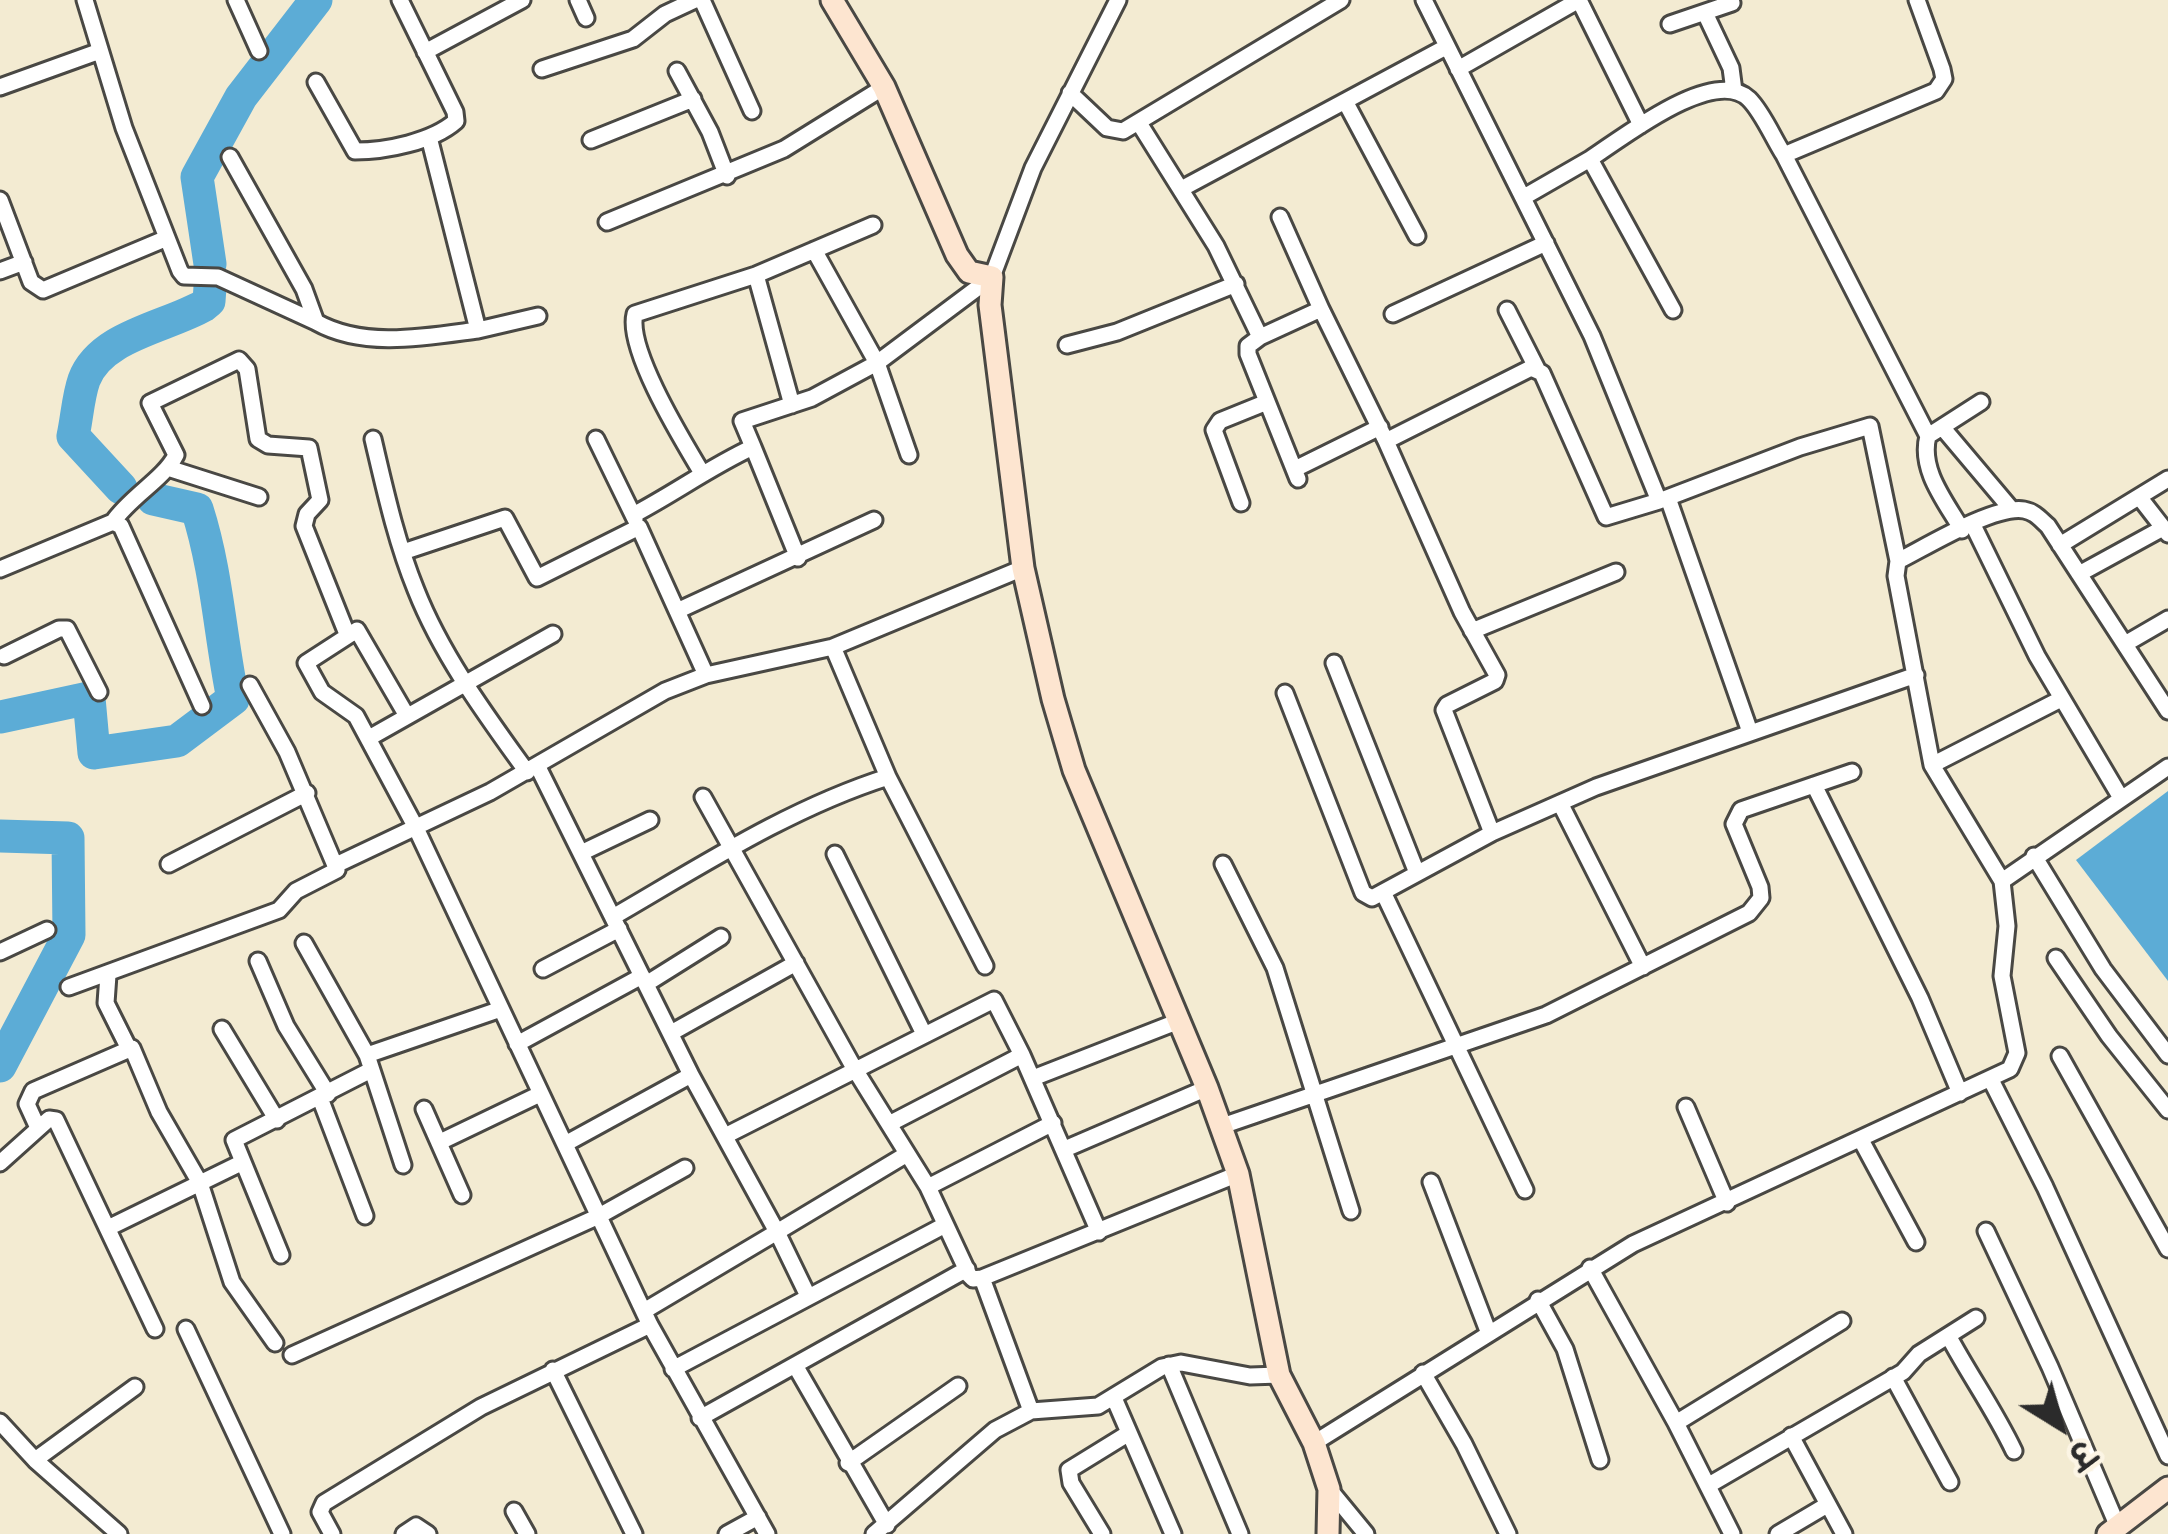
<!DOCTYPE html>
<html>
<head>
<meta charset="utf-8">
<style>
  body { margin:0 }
  #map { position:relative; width:2168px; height:1534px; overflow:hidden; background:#f3ebd2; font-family:Sriracha,"Playpen Sans Deva",sans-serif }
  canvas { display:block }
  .north { position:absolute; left:2000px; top:1366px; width:120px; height:120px; -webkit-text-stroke:9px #fcf5e5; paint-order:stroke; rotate:143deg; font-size:33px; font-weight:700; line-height:48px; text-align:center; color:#2b2b2b }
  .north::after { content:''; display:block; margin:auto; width:42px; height:54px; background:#2b2b2b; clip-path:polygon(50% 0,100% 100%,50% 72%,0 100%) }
</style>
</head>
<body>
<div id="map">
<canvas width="2168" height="1534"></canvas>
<div class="north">उ</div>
</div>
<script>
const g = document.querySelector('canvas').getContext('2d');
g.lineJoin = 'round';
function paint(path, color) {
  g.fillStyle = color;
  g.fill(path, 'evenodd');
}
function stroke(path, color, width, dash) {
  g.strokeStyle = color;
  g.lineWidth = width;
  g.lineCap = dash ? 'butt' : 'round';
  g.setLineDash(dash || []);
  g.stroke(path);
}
const water = new Path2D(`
  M2168,791V981L2076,860Z`);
const river = new Path2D(`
  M210,264L197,177L241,97L316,0
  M121,488L73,436C77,418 78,397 84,380C100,336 166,327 203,306L209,301L210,287
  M0,717L89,698L94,753L177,741L233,699C220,636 217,571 197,509L153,499
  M0,836L68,838L69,935L0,1066`);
const street = new Path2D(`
  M85,0L124,128L180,271L184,276L218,277L316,322L304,289L230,157
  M236,0L259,51
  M578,0L586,18
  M702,0L752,111
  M1705,13L1731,68L1734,91
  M1670,24L1732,3
  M425,52L522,0
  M542,69L633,39L665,14L695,0
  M1458,69L1579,0L1641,125
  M677,71L710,132L727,176
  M316,82L355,151C386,151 432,142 456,121L455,112L400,0
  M0,87L100,51
  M1070,93L1107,128L1123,131L1341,0
  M1346,103L1417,236
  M1139,123L1216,246L1260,337L1321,309L1386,441L1462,612L1497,675L1495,681L1447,705L1444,710L1492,833L1596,787L1916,675
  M591,140L693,99
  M1784,155L1928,436
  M1590,159C1621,139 1714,65 1749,99C1763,113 1773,138 1784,155L1936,91L1944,79L1942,69L1917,0
  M1183,188L1446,47
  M1524,197L1590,159L1673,310
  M0,200L31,282L43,290L167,238
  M1280,217L1321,309
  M607,222L784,149L884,87
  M814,250L877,363L909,455
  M0,271L24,262
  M756,275L792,405
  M1507,310L1537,369
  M1393,314L1546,243
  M316,322C364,349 426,337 478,330L429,137
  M478,330L538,316
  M1260,337L1248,346V354L1298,479
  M1067,345L1117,332L1236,284
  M1942,427L2012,510
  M373,439C385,490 396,541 416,590C442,656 486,715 527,772
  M596,439L635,519
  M1386,441L1531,368L1542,373L1606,517L1659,501L1592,336L1424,0
  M753,447L798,558
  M168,468L259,497
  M1295,469L1380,427
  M702,473C683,441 626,349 635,314L756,275L873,225
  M1668,498L1750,732
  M2140,498L2168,534
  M1659,501L1800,447L1870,426L1898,561
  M1241,503L1214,430L1220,421L1267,402
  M633,515C675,493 710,467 753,447L742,421L812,398L877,363L992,277L1033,168L1118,0
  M113,522C131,496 164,479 176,455L150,403L239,360L247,369L258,439L268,445L309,448L320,500L307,514L304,526L347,634
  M1973,525L2037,656L2121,798
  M1962,530C1946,502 1919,470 1928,436L1981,402
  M2060,545L2168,479
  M403,552L505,518L537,578L639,527L677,611
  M0,569L113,522L121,526L202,706
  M2079,574L2163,528
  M1472,631L1616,572
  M2125,644L2168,619
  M833,647L888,777L985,966
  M4,656L59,629H67L99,692
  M1334,663L1417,873
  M706,675L677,611L874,520
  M1285,693L1363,893L1372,898L1383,892
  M407,716L357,630L306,663L322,692L356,716L415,826L650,1325L767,1534
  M369,738L553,634
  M537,765L691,1075
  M1932,765L2061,699
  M1814,785L1920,998L1960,1093
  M703,797L854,1068L928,1187L969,1275L973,1279L982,1278L1031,1411
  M1560,803L1643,967
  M1492,833L1383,892L1525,1190
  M581,853L650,820
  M835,854L924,1034
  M2034,856L2103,969L2168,1055
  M169,864L307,793
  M338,864L490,792L665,691L706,675L833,647L1023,568
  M1223,864L1275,968L1351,1211
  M2002,881L1932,765L1896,576L1898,561C1926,547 1994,505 2024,510C2035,512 2040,519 2048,526L2168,711
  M613,917C701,866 790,808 888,777
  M304,943L367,1055
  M0,952L47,930
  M2056,958L2109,1036L2168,1110
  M258,961L286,1026L328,1094
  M543,969L619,929
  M108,975L106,1003L128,1047
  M646,984L721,937
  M69,987L279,910L296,891L337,870L287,752L250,685
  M222,1029L277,1120
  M671,1033L796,963
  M517,1044L642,976
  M2060,1056L2168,1249
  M1033,1078L1179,1021
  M1991,1080L2045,1187L2168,1456
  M320,1098L365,1216
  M1686,1107L1727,1203
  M424,1109L462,1195
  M889,1124L1022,1055L1099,1232
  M1222,1126L1546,1015L1749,913L1761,898L1760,887L1734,824L1741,810L1852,772
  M38,1128L27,1104L33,1091L132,1048L159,1112L200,1183L232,1282L275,1343
  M725,1136L994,1000L1022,1055
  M1861,1140L1916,1242
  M440,1142L540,1094
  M565,1144L691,1075L777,1232L907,1154
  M1065,1149L1207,1088
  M0,1163L49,1119L56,1120L155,1329
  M403,1165L367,1055L501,1009
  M1431,1182L1488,1331
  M928,1187L1053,1123
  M108,1228L241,1163
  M1986,1231L2050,1367L2118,1527
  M281,1255L234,1140L371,1070
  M1590,1268L1676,1423L1732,1534
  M982,1278L1238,1174
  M1538,1300L1565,1349L1600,1460
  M644,1311L777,1232L808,1296
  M186,1329L282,1534
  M1949,1337C1970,1376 1995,1411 2014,1451
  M292,1355L599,1216L685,1168
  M1169,1365L1240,1534
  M796,1367L887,1525
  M673,1369L945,1225
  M553,1370L634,1534
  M1423,1373L1464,1444L1508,1534
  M1893,1377L1950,1482
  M1114,1398L1173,1534
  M700,1418L967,1269
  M0,1422L35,1460L119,1534
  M1676,1423L1842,1321
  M1791,1436L1844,1534
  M1314,1443L1633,1244L2010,1069L2017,1053L2002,976L2007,926L2002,881L2168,767
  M35,1460L135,1387
  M848,1463L958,1386
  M1709,1485L1903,1372L1919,1354L1976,1318
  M1329,1489L1366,1534
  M514,1511L527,1534
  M332,1534L320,1512L324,1503L481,1407L650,1325
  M404,1534L416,1526L428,1534
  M727,1534L758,1517
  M874,1534L995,1430L1031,1411L1098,1406L1162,1367L1181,1363L1250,1376L1279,1375
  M1102,1534L1071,1483L1069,1470L1129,1433
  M1778,1534L1827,1505`);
const secondary = new Path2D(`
  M832,0L884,87L957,255L969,272L992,277L990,305L1023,568L1053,699L1074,770L1207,1088L1238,1174L1279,1375L1314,1443L1329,1489L1328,1534
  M2108,1534L2168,1488`);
paint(water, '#5cacd6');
stroke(river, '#5cacd6', 33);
stroke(street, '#494844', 21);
stroke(secondary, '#494844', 27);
stroke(street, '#fff', 15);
stroke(secondary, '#fde5d0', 21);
</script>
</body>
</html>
